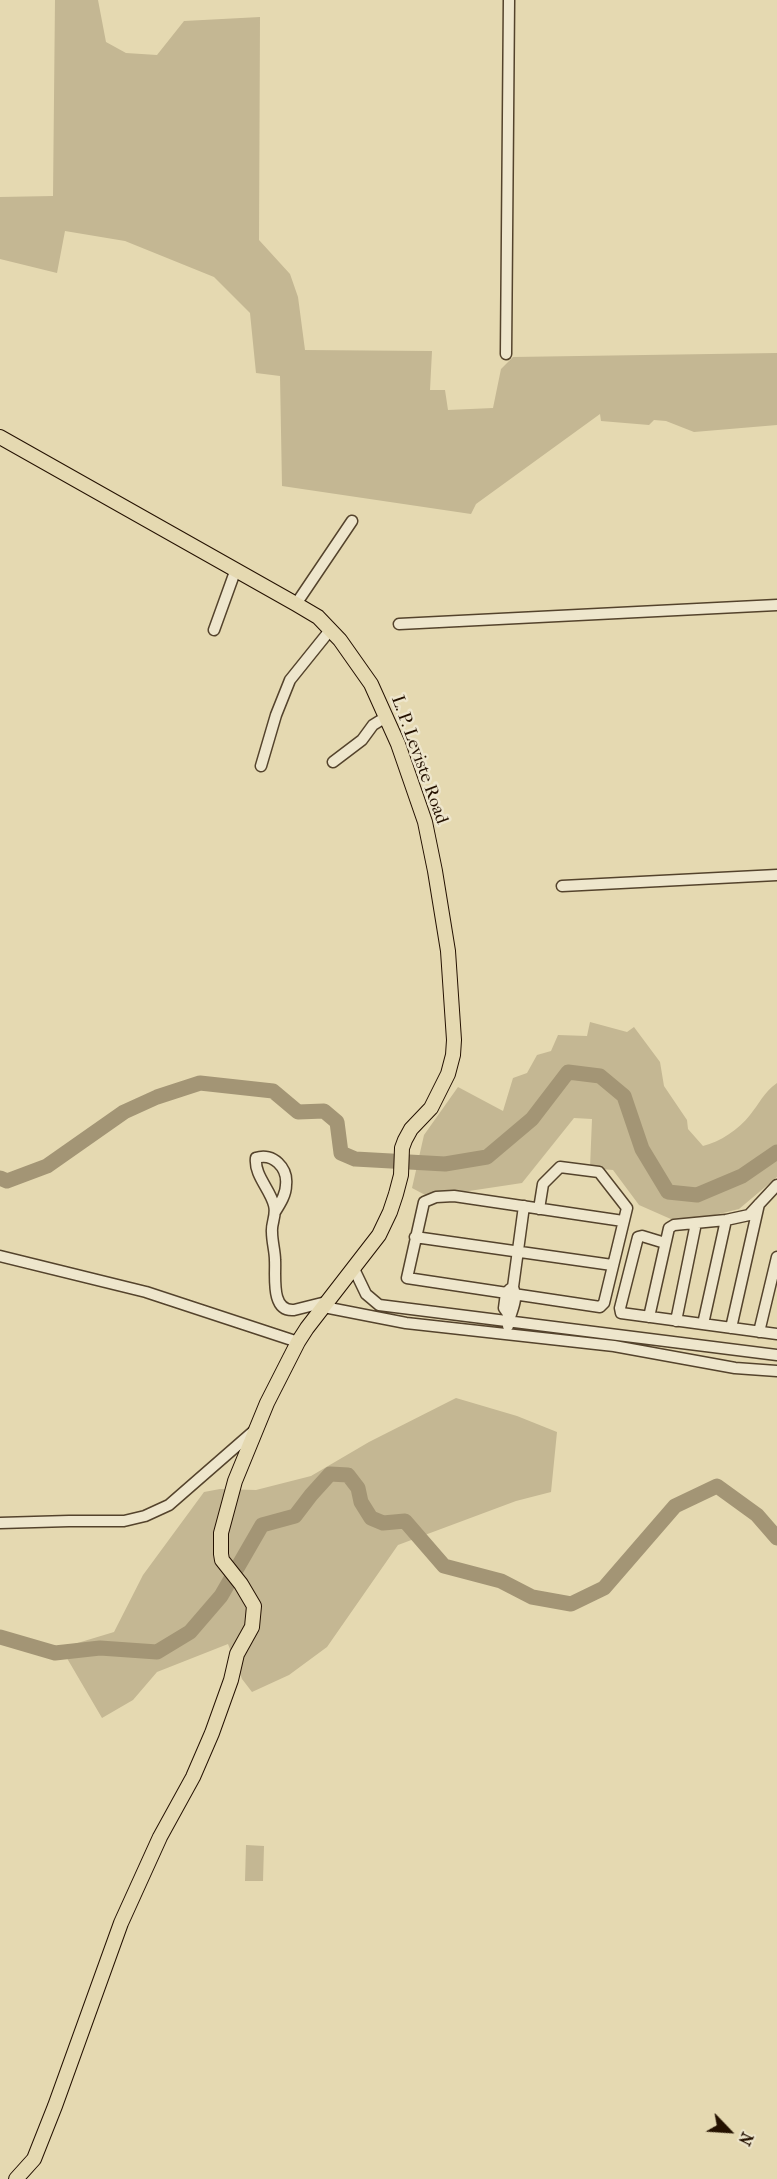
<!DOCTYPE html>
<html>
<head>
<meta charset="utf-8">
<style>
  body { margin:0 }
  #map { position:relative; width:777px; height:2179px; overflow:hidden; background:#e5d9b1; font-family:"IM FELL French Canon",serif }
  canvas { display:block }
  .north { position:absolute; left:699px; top:2101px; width:60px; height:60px; -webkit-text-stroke:4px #eee6cc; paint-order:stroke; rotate:115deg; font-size:16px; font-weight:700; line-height:24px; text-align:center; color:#241100 }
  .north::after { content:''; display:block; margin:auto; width:21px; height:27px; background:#241100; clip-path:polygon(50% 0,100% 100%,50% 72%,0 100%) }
</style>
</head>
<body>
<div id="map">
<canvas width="777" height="2179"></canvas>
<div class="north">N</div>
</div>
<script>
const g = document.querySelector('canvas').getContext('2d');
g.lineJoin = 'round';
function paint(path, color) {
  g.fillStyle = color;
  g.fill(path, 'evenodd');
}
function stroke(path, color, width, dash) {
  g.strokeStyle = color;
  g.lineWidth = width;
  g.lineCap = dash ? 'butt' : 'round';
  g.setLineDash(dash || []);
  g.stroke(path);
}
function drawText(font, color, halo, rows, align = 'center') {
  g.font = font + ' "IM FELL French Canon",serif';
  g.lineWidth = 5;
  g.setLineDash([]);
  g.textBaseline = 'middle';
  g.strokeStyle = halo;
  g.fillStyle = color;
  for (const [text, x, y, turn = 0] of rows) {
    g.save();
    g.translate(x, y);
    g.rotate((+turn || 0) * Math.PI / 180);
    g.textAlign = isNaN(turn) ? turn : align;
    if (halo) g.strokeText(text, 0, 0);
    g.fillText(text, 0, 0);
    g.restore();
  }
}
const green = new Path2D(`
  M55,0H98L106,42L126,53L157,55L184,21L260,17L259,240L290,274L298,297L305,350L432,351L430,390H445L448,410L493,408L501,369L513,357L777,353V425L694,432L666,421L654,420L649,425L601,421L600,414L476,504L471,514L282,486L280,376L256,373L250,313L214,277L125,241L65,231L57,273L0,259V197L53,196Z
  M590,1022L627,1032L634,1027L660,1062L664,1086L687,1120L688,1129L703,1146C720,1142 739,1129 750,1115C759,1104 764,1092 777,1083V1177L739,1209L711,1216L673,1220L639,1205L613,1170L590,1168L592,1119L574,1118L522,1183L429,1197L412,1188L424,1135L458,1087L503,1111L513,1078L527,1073L537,1055L551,1051L558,1035L587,1036Z
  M456,1398L517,1416L557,1432L551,1492L516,1501L398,1545L327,1647L289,1675L252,1692L242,1679L228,1644L157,1672L133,1700L102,1718L61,1648L114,1632L143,1575L204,1492L220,1489L256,1490L311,1476L369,1442Z
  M246,1845L264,1846L263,1881H245Z`);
const river = new Path2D(`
  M0,1178L7,1181L47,1166L124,1112L157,1097L200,1083L273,1091L298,1112L324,1111L337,1122L341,1153L355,1159L445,1164L487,1157L532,1119L568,1072L600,1076L624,1096L642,1149L668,1192L697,1195L742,1176L777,1152
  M0,1637L55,1653L100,1648L157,1652L190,1632L221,1596L262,1525L295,1516L311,1495L330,1474L348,1475L358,1488L361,1502L371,1518L383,1523L405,1521L444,1566L501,1581L532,1597L571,1604L604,1588L675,1506L717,1486L757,1515L777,1538`);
const minor = new Path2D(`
  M506,354L509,0
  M296,604L352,521
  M399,624L777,605
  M214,630L236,569
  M333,762L362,740L373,725L386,717
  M261,766L276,715L290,680L331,629
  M562,886L777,875
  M539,1209L543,1184L560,1167L599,1172L627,1208L604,1303L600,1307L407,1278L424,1202L436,1197L454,1196L623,1221
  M275,1212C280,1204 286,1195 286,1185C288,1168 273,1152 256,1158C254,1175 270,1189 274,1205C277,1215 271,1223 272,1232C272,1242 275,1251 275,1260C276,1275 270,1312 294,1310L330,1301
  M415,1237L612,1265
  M665,1243L642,1236L638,1237L620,1308L621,1313L777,1334
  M0,1256L146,1292L298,1342
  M354,1269L366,1294L379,1305L777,1355
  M324,1307L406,1323L614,1346L735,1368L777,1371
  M509,1315L504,1308L506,1293L510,1289
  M649,1317L669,1228L674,1225L726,1220L749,1215L777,1185
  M676,1321L696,1223
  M703,1324L726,1220
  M508,1326C510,1311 519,1302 513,1287L524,1206
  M731,1328L759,1204
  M759,1332L777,1257
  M0,1523L69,1521H124L145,1516L169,1505L255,1430`);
const major = new Path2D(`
  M0,437L296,604L318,617L340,640L371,684L398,744L425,822L435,871L448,951L454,1040L453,1055L448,1074L431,1108L411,1129L405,1140L402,1148L401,1175L396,1194L390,1212L379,1235L307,1328L298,1342L267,1403L235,1481L221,1533V1554L222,1560L241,1584L254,1606L252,1627L237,1654L231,1680L212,1733L193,1777L160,1837L121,1923L55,2106L34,2159L16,2179`);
const streetNames = [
  ["L. P. Leviste Road",419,760,70]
];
paint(green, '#c4b793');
stroke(river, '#a39575', 15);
stroke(minor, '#54432c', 13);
stroke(major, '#241100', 16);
stroke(minor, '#eee6cc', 10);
stroke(major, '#e5d9b1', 14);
drawText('18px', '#241100', '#eee6cc', streetNames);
</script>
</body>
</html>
